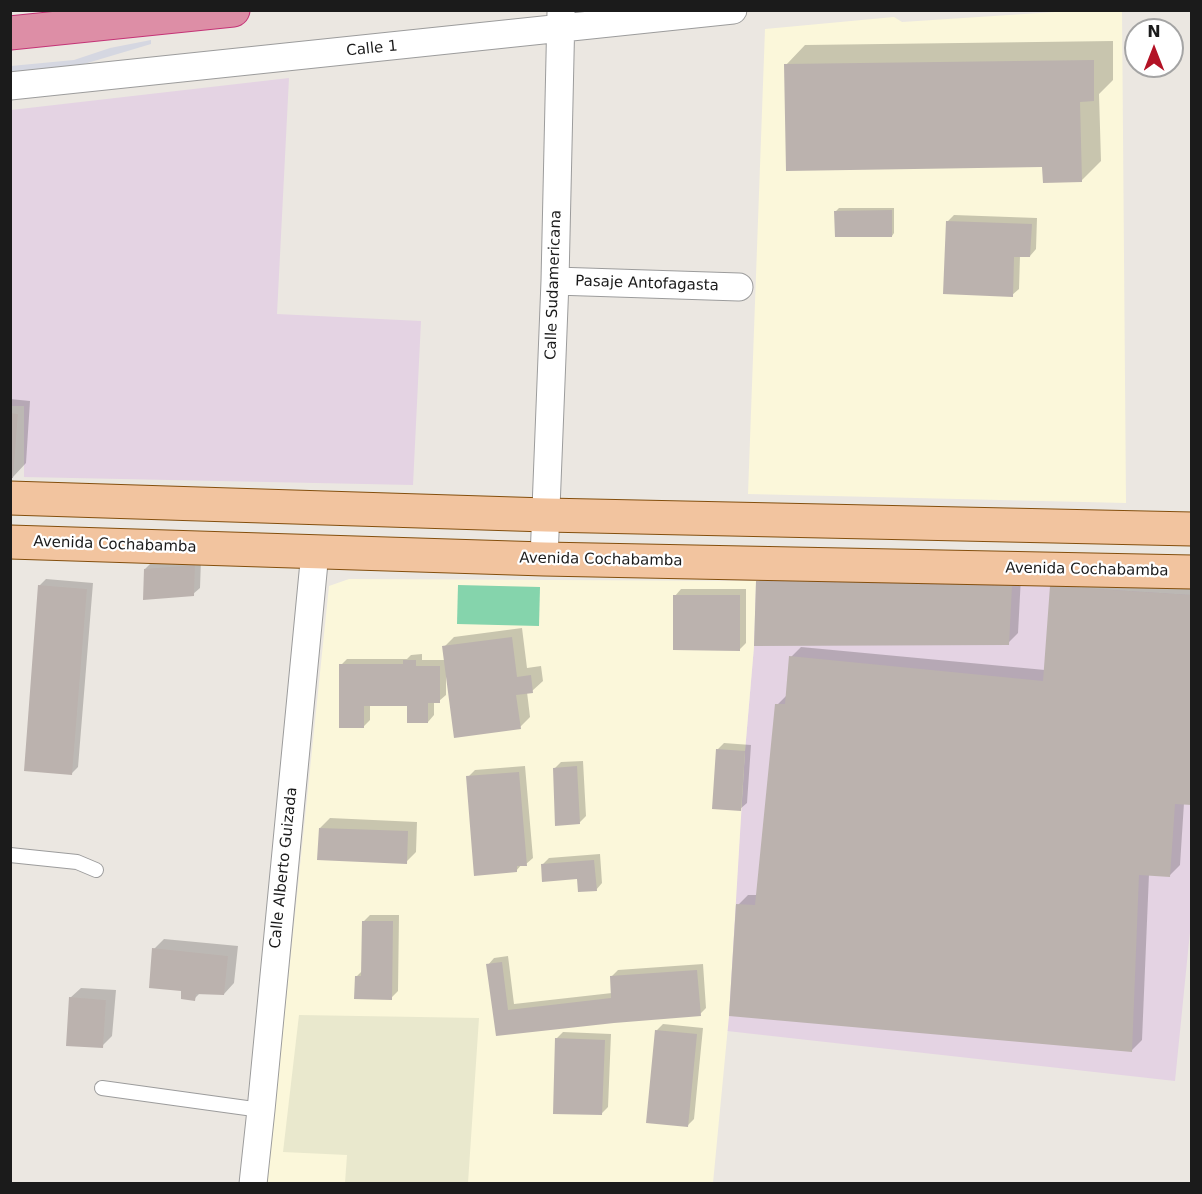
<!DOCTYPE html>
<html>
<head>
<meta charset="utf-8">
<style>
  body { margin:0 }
  #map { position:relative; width:1202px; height:1194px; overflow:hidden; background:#ebe7e1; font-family:"DejaVu Sans",sans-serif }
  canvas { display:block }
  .frame { position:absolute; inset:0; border:12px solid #1b1b1b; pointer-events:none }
  .north { position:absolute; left:1124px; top:18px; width:60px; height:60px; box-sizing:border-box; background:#fff; border:2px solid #a4a4a4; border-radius:50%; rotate:0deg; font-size:16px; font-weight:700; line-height:24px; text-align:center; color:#1b1b1b }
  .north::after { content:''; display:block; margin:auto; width:21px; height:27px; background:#b31225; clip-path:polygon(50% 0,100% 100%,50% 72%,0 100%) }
</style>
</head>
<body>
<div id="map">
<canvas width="1202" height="1194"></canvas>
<div class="frame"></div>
<div class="north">N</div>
</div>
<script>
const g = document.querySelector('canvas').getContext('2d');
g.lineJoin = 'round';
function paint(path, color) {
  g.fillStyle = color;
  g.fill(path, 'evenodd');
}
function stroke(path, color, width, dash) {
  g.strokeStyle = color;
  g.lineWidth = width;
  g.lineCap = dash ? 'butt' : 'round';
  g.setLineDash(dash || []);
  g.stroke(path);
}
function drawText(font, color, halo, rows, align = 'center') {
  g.font = font + ' "DejaVu Sans",sans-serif';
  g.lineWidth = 4.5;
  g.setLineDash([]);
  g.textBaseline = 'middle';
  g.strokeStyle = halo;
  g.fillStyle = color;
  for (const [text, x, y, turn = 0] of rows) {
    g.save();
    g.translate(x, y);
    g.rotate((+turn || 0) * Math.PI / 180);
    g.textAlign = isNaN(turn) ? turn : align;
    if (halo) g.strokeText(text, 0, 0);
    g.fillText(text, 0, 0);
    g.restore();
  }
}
const industrial = new Path2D(`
  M289,78L277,314L421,321L413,485L24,477V406H10L11,110Z
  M756,581L1050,586L1191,595L1192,912L1175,1081L727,1031L745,751L754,646Z`);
const education = new Path2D(`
  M1056,11H1122L1126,503L748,494L765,29L894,17L902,22L1055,12Z
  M349,579L756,581L754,646L745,751L729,1016L713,1183L267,1184L329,586Z`);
const farmland = new Path2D(`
  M299,1015L479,1018L468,1183H345L347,1155L283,1152Z`);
const pitch = new Path2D(`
  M458,585L540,587L539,626L457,624Z`);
const plaza = new Path2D(`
  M151,40V44L74,67L11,73V66L74,60L110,48Z`);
const shadow = new Path2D(`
  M1113,41V80L1099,94L1101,161L1081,181L786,65L805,45Z
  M839,208H894V233L892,236L836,211Z
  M954,215L1037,218L1036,249L1030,256H1020L1019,289L1012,295L947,222Z
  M10,399L30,401L26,463L13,477L10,476Z
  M201,559L200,588L193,594L145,569L152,562Z
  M768,572L1021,577L1018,633L1008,643L758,582Z
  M1061,576L1192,585V804L1184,803L1180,865L1170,875L1149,874L1142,1040L1132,1050L738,905L748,895H758L777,705L788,694L791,657L801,647L1045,670L1051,586Z
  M46,579L93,583L78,767L72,773L39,586Z
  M681,589H746V643L740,649L675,596Z
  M522,628L527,668L541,666L543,681L532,691L527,692L530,717L520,727L448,677H446V695L439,701H434V715L428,722L409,704H370V720L363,727L341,665L347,659H407L411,655L422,654V660H446L444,647L454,637Z
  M724,743L751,745L747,803L740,809L717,750Z
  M583,761L586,816L579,823L554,769L561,762Z
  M525,766L533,858L526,864H522L516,871L468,777L475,770Z
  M330,818L417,822L416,852L406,862L320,828Z
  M600,854L602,883L596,890L578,878L542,865L549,858Z
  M370,915H399L398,991L391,998L356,977L363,970L364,921Z
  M164,939L238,946L234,983L224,994L201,992L194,999L154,949Z
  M508,956L514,1004L612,993L611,977L618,970L703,964L706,1008L700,1014L614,1021L497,1035L488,965L494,958Z
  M81,988L116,990L112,1036L102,1046L70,998Z
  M663,1024L703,1028L694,1119L688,1125L656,1031Z
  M563,1032L611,1034L608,1107L602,1113L556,1039Z`);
const building = new Path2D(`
  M1094,60V101L1080,102L1082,182L1043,183L1042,167L786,171L784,64Z
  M892,210V237H835L834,211Z
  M946,221L1032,224L1030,257H1014L1013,297L943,294Z
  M10,413L18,414L13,478H10Z
  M195,565L194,596L143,600L144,569Z
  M756,581L1012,586L1009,645L754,646Z
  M38,585L87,589L72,775L24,771Z
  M1050,586L1192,595V805L1175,804L1170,877L1139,875L1132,1052L729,1016L736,904L755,905L775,704H785L789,656L1043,681Z
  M673,595H740V651L673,650Z
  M512,637L517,677L531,675L533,693L516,695L521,729L454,738L442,646Z
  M403,660H416V666H440V703H428V723H407V706H364V728H339V664H403Z
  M716,749L745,751L741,811L712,809Z
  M577,766L580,824L555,826L553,768Z
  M519,772L527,866H517V872L474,876L466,776Z
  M319,828L408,831L407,864L317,860Z
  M594,860L597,891L578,892L577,879L542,882L541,864Z
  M362,921H393L392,1000L354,999L355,976H361Z
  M152,948L228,956L224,995L196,994L195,1001L181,999V991L149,988Z
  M502,962L508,1010L611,998L610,976L697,970L701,1016L614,1023L496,1036L486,964Z
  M69,997L106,1000L103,1048L66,1046Z
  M655,1030L697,1034L688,1127L646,1123Z
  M555,1038L605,1040L602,1115L553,1114Z`);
const lane = new Path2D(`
  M10,855L77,862L96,870
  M102,1088L261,1110`);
const street = new Path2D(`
  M10,86L733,10
  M555,281L739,287
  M544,559L555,281L561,12
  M253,1184L261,1110L315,552`);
const primary = new Path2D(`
  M10,498L546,515L1192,529
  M10,542L544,559L1192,572`);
const highway = new Path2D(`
  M10,33L233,10`);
const streetNames = [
  ["Calle 1",372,49,-6],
  ["Pasaje Antofagasta",647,284,2],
  ["Calle Sudamericana",554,285,-88],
  ["Avenida Cochabamba",115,545,2],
  ["Avenida Cochabamba",601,560,1],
  ["Avenida Cochabamba",1087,570,1],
  ["Calle Alberto Guizada",284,868,-84]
];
paint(industrial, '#e4d3e3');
paint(education, '#fbf7da');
paint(farmland, '#e9e8cd');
paint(pitch, '#85d4ac');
paint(plaza, '#d5d7e1');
paint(shadow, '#0003');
paint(building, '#bbb2ae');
stroke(lane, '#9c9c9c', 16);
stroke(street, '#9c9c9c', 29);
stroke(primary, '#844f0d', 35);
stroke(highway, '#c43376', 35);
stroke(lane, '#fff', 14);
stroke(street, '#fff', 27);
stroke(primary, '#f2c49f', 33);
stroke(highway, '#dd8ea6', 33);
drawText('15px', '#1b1b1b', '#fff', streetNames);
</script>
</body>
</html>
